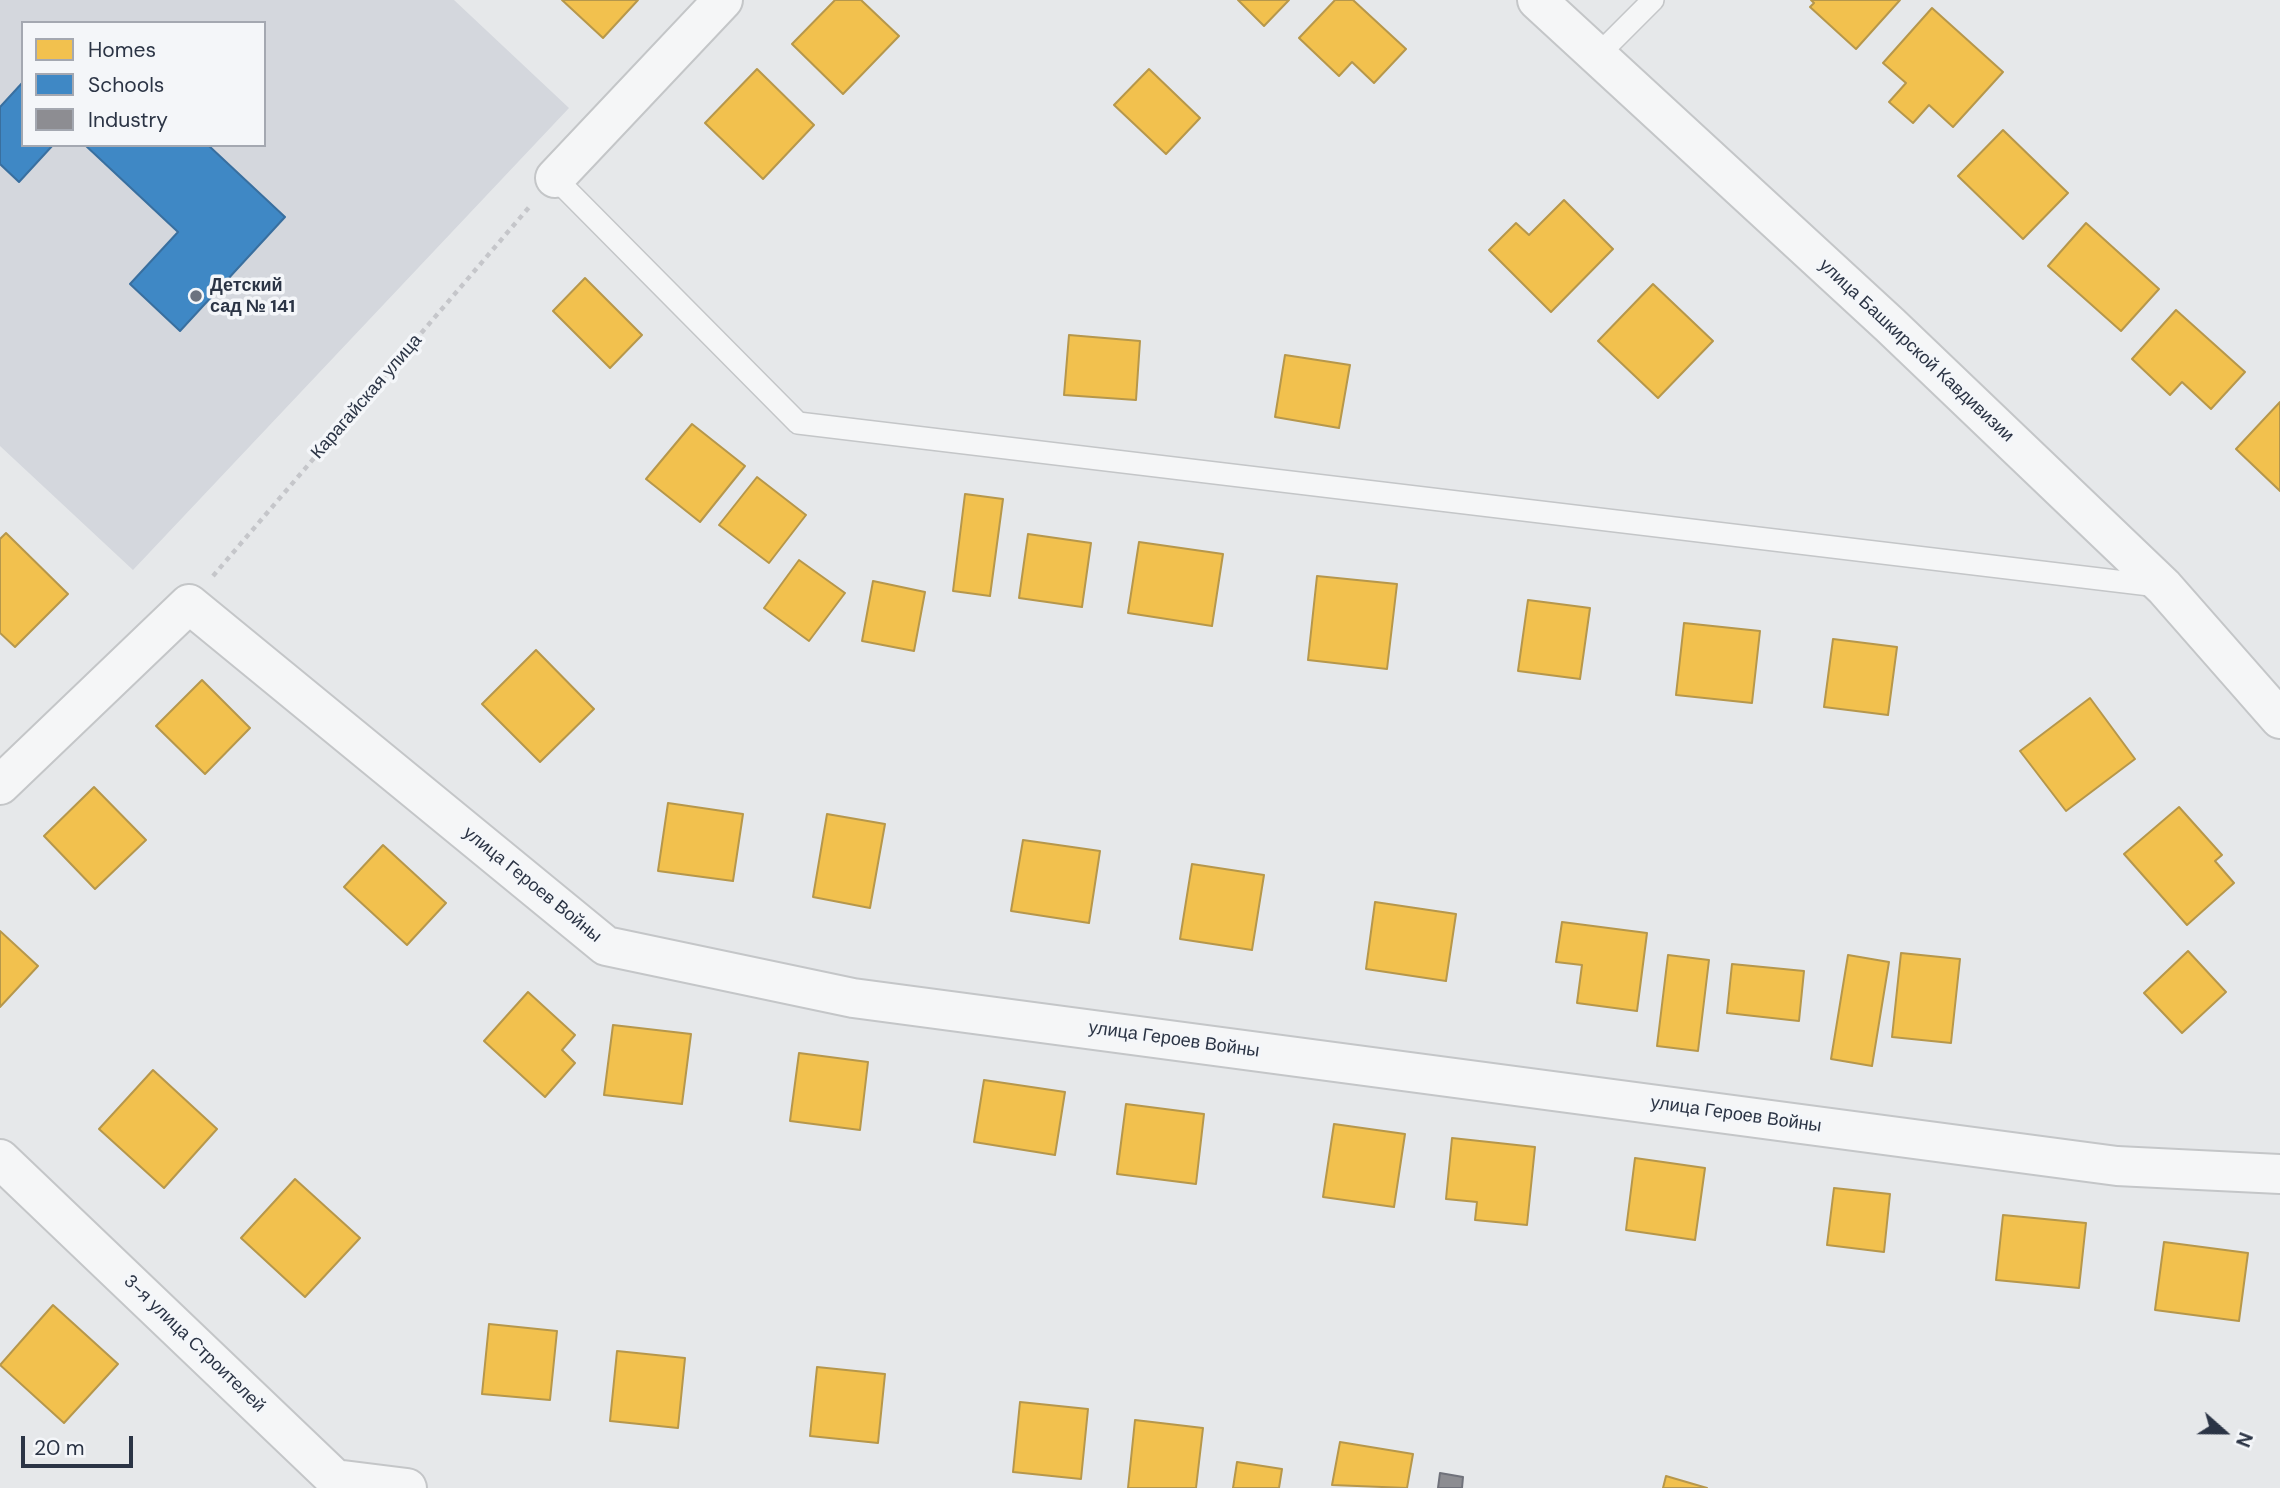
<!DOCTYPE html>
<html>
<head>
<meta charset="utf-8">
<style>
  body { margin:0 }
  #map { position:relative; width:2280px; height:1488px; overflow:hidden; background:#e6e8ea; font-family:"DM Sans",sans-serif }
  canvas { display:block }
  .legend { position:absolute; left:21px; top:21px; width:245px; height:126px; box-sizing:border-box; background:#f4f6f9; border:2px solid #a4a8b1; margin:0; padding:9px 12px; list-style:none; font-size:21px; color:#2b3445 }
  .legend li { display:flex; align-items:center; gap:14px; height:35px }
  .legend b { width:35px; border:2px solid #a4a8b1 }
  .north { position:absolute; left:2189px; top:1397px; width:70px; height:70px; -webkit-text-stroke:5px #f4f6f9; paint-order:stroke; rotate:111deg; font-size:19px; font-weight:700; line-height:28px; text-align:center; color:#2b3445 }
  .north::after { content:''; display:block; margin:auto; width:24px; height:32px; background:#2b3445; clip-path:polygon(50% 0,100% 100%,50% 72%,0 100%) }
  .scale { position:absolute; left:21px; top:1436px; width:112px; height:32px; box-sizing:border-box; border:4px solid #2b3445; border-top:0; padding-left:9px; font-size:21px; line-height:24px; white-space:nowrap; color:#2b3445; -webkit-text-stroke:5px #f4f6f9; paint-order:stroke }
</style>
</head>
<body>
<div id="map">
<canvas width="2280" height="1488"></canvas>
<ul class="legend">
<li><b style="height:19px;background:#f2c14e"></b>Homes</li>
<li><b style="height:19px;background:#3f88c5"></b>Schools</li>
<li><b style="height:19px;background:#8d8d92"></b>Industry</li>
</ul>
<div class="north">N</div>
<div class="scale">20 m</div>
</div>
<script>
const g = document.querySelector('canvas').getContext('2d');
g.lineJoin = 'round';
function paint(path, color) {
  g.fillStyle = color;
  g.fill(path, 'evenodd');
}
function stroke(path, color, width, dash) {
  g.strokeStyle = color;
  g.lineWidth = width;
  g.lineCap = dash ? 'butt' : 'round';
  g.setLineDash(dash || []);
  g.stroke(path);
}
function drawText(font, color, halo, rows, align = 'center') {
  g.font = font + ' "DM Sans",sans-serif';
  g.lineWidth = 7;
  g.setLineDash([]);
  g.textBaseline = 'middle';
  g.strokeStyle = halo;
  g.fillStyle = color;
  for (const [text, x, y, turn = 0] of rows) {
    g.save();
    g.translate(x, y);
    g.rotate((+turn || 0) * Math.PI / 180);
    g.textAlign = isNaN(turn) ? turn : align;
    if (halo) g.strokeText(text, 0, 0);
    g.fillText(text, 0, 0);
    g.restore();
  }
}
const built = new Path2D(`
  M0,0H454L569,108L133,570L0,446ZM23,23H264V145H23Z`);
const homes = new Path2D(`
  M562,0H638L603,38Z
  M835,0H861L899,36L843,94L792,44Z
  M1238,0H1289L1264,26Z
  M1335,0H1353L1406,49L1374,83L1352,62L1339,76L1299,38Z
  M1811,0H1900L1856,49L1810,7L1814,3Z
  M1932,8L2003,72L1953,127L1929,105L1913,123L1889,102L1906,83L1883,63Z
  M757,69L814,125L763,179L705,123Z
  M1149,69L1200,118L1166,154L1114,105Z
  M2003,130L2068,193L2023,239L1958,176Z
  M1564,200L1613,249L1551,312L1489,250L1516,223L1529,235Z
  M2086,223L2159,289L2121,331L2048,266Z
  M585,278L642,335L610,368L553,311Z
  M1653,284L1713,341L1658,398L1598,341Z
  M2176,310L2245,372L2211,409L2182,382L2170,395L2132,359Z
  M1069,335L1140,341L1136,400L1064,395Z
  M1285,355L1350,365L1339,428L1275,417Z
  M2280,402V491L2236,449Z
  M692,424L745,466L700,522L646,479Z
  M757,477L806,515L769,563L719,525Z
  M965,494L1003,499L990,596L953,591Z
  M6,533L68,594L15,647L0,633V539Z
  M1028,534L1091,543L1082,607L1019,598Z
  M1139,542L1223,554L1212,626L1128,613Z
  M799,560L845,593L809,641L764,608Z
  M1317,576L1397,584L1387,669L1308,660Z
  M873,581L925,592L914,651L862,641Z
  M1528,600L1590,608L1580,679L1518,671Z
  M1684,623L1760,631L1752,703L1676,695Z
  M1833,639L1897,647L1888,715L1824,707Z
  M536,650L594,709L540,762L482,704Z
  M202,680L250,728L205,774L156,726Z
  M2090,698L2135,759L2066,811L2020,751Z
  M94,787L146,840L95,889L44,836Z
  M668,803L743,814L733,881L658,871Z
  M2179,807L2222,855L2215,861L2234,883L2187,925L2124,854Z
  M827,814L885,824L870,908L813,897Z
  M1023,840L1100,851L1089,923L1011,911Z
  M383,845L446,903L407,945L344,887Z
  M1192,864L1264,875L1252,950L1180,939Z
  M1375,902L1456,914L1446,981L1366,969Z
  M1562,922L1647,933L1637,1011L1577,1003L1582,965L1556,962Z
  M0,931L38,966L0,1007Z
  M2188,951L2226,992L2182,1033L2144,993Z
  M1901,953L1960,959L1951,1043L1892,1037Z
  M1668,955L1709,960L1698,1051L1657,1046Z
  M1848,955L1889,962L1872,1066L1831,1059Z
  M1732,964L1804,971L1799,1021L1727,1013Z
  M528,992L575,1035L562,1050L575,1063L545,1097L484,1041Z
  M613,1025L691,1034L682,1104L604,1095Z
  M799,1053L868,1062L860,1130L790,1121Z
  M153,1070L217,1129L164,1188L99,1129Z
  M984,1080L1065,1092L1055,1155L974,1142Z
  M1126,1104L1204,1114L1196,1184L1117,1174Z
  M1334,1124L1405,1134L1394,1207L1323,1197Z
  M1452,1138L1535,1147L1527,1225L1475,1220L1477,1202L1446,1199Z
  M1635,1158L1705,1168L1695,1240L1626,1230Z
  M295,1179L360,1238L305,1297L241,1238Z
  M1834,1188L1890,1194L1884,1252L1827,1245Z
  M2003,1215L2086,1223L2079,1288L1996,1280Z
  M2164,1242L2248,1253L2239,1321L2155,1310Z
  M53,1305L118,1364L64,1423L0,1365Z
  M489,1324L557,1331L550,1400L482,1394Z
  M617,1351L685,1358L678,1428L610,1421Z
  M817,1367L885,1374L878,1443L810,1436Z
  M1020,1402L1088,1409L1081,1479L1013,1472Z
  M1135,1420L1203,1428L1196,1488H1128Z
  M1340,1442L1413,1454L1407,1488L1332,1485Z
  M1237,1462L1282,1469L1279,1488H1233Z
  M1666,1476L1707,1488H1663Z`);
const schools = new Path2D(`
  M23,82V145H53L19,182L0,164V107Z
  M85,145H208L285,217L180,331L130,284L178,232Z`);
const industry = new Path2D(`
  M1440,1473L1463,1477L1462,1488H1438Z`);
const path = new Path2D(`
  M213,576L531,205`);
const lane = new Path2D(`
  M1596,57L1653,0
  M555,178L798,423L2158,586`);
const street = new Path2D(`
  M1537,0L1890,325L2164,587L2280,719
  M555,178L723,0
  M0,785L189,604L606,946L853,998L2117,1166L2280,1174
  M0,1159L335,1479L407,1488`);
const markers = [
  [196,296,7,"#6c737f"]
];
const poiNames = [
  ["Детский",210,286],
  ["сад № 141",210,307]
];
const streetNames = [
  ["улица Башкирской Кавдивизии",1916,351,43],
  ["Карагайская улица",367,397,-49],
  ["улица Героев Войны",532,885,39],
  ["улица Героев Войны",1174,1040,8],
  ["улица Героев Войны",1736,1115,8],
  ["3-я улица Строителей",194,1344,44]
];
paint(built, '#d4d7dd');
paint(homes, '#f2c14e');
stroke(homes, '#b6974b', 2);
paint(schools, '#3f88c5');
stroke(schools, '#396f9f', 2);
paint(industry, '#8d8d92');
stroke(industry, '#70727b', 2);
stroke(lane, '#c4c6c8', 24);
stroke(street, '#c4c6c8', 42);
stroke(path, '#c5c6ca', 4.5, [5, 5]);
stroke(lane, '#f5f6f7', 21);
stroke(street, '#f5f6f7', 38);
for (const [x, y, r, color] of markers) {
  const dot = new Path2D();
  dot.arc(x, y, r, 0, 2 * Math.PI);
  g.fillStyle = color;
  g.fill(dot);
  stroke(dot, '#f4f6f9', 2.5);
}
drawText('bold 18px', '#2b3445', '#f4f6f9', poiNames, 'left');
drawText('18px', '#2b3445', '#f4f6f9', streetNames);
</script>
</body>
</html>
